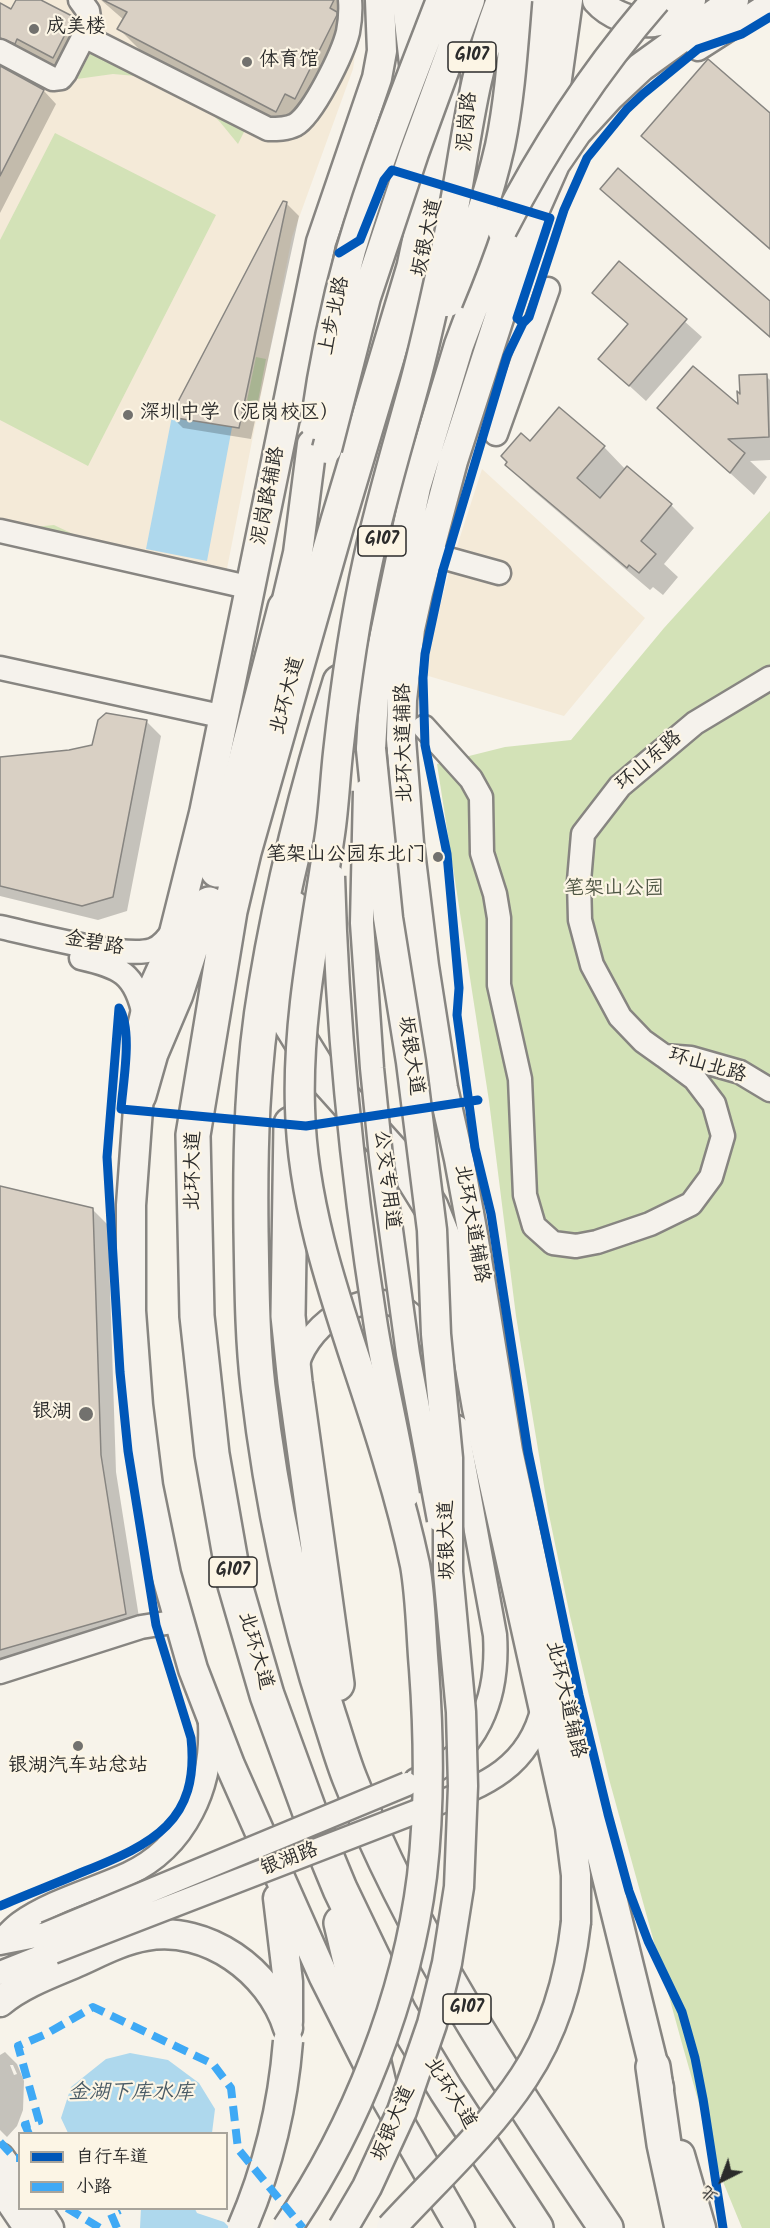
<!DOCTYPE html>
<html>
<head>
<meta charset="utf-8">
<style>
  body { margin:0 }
  #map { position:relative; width:770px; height:2228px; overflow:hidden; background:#f7f3ea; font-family:Kalam,"LXGW WenKai TC",sans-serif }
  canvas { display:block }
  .legend { position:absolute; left:18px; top:2132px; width:210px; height:78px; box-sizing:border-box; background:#fcf5e5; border:2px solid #a8a49b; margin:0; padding:8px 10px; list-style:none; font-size:18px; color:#2b2b2b }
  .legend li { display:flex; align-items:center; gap:12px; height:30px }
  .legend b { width:30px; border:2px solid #a8a49b }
  .north { position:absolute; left:692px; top:2150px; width:60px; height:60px; -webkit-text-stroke:4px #fcf5e5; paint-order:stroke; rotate:222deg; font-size:16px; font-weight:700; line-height:24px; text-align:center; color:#2b2b2b }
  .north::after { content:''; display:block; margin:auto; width:21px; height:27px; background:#2b2b2b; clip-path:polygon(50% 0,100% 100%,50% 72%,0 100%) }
</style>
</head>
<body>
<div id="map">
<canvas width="770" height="2228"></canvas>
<ul class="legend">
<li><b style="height:8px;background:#0057b8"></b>自行车道</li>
<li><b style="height:8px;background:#3fa9f5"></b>小路</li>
</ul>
<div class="north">北</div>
</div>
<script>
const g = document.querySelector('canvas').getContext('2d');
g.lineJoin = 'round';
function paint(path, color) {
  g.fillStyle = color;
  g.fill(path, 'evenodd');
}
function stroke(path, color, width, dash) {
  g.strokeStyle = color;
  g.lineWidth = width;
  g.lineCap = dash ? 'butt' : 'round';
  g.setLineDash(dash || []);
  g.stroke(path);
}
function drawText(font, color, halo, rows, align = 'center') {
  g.font = font + ' Kalam,"LXGW WenKai TC",sans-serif';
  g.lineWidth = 4.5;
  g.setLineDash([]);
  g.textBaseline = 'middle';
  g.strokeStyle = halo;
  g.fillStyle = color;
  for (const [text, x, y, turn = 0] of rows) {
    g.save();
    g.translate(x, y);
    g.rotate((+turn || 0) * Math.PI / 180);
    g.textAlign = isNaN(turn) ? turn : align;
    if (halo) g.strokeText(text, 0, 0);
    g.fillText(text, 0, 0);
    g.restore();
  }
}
const built = new Path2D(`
  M0,0H357L358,34L353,69L292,237L223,589L0,539Z
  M482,469L645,618L564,716L425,675L423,671L450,568Z`);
const green = new Path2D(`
  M94,46L147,77L113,74L77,79Z
  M208,110L247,126L238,144L220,122Z
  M55,133L216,215L88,466L0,420V240Z
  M256,357L266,359L255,417L244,415Z
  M770,511V2228H742L717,2167L681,2040L609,1779L570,1616L548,1510L516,1316L489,1101L437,764L505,747L571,740L664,628Z
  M54,525L56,526L86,540L24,528Z`);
const water = new Path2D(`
  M173,411L233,422L207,561L146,549Z
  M130,2053L168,2060L199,2083L215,2109L212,2133H68L61,2118L71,2087L106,2059Z
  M141,2208L195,2209L197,2213L224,2222L230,2228H140Z`);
const shadow = new Path2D(`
  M18,0H38L73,18L88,33L68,72L32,54L31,57L16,49L0,34V5L12,11Z
  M101,0H348L353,30L359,36V42L318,121L308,116L299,133L142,52L119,29L124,20Z
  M0,67L44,91L56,104L0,213Z
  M770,115V250L665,158L643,136Z
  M602,189L770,303V338L625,212Z
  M286,203L299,216L251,439L183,428L171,416Z
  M619,263L702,337L646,401L600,359L629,325L594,293Z
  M766,376L770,380V460L750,461L767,477L754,495L659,408H739L742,397Z
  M531,443L604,447L626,470L628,468L671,505L694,528L664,564L678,577L663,595L653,587L650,590L530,488L507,465Z
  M147,722L161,736L127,911L98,920L0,896V758L70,751L93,746Z
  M0,1188L92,1209L108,1225L116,1472L141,1630L0,1674Z
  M5,2052L17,2064L24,2081L23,2110L17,2126L7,2137L0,2130V2055ZM10,2065H13L17,2074L14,2075Z`);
const building = new Path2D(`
  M16,0H41L74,17L53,58L17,39L15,44L0,38V3L11,9Z
  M103,0H334L330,8L337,12V15L295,99L285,94L276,112L117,29L127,12Z
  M708,59L770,113V249L641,136Z
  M0,66L44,90L0,176Z
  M618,168L770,301V337L600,189Z
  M283,201L287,202L239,428L170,417Z
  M619,261L687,319L629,386L598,359L628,324L592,293Z
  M693,366L738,404L737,391L740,394L739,375L767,374L769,437L728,439L745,453L730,473L657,408Z
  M559,407L605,446L577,478L600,498L627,466L672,504L641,541L656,554L639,573L629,565L627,568L505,465L507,462L501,456L521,433L530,441Z
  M106,713L147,720L113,897L82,906L0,886V757L69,750L92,745L98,720Z
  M0,1186L93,1208L101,1455L126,1614L0,1650Z`);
const minor = new Path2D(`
  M84,36L268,129C277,129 287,129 295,125C313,115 343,53 348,32C350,21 351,11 350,0
  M698,49L770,3
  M0,51L53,79L61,78L65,73L90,24L88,11L80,0
  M496,434L548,289
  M0,531L252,588
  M427,553L499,573
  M0,668L225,717
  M770,678L695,723L620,786L583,834L579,881L580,920L592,965L620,1017L643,1041L664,1056L691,1058L740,1072L770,1090
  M424,727L471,779L481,797L482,853L495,894L499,918V985L520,1079L525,1195L534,1226L553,1243L576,1246L597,1242L650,1224L691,1204L711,1177L723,1136L714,1104L695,1079L664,1056
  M0,927C33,934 124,959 152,950C162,947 169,937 175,928
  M81,958C120,967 135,973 144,1015
  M296,1372C302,1329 360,1285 402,1308C418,1317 429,1336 437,1352
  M0,1672L141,1627L179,1621
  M416,1780C478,1755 499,1698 495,1635L457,1427
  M418,1811C475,1788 528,1774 543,1707
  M0,1942C6,1936 13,1928 20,1923C51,1901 93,1890 128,1874C186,1847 213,1786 210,1724
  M0,1943L46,1934
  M0,1973L53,1952
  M0,2191L25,2228`);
const major = new Path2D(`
  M380,0L382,51L377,78L321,242L204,813L169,953L149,997L140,1036L139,1095L131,1205V1311L138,1405L148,1486L166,1574L193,1669L230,1765L324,1977L380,2088L460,2228
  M597,0C610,15 634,24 654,22C668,20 681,8 691,0
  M543,155L554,100L568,0
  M285,608L298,553L312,444
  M371,749L374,698L380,658L416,487L459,345L502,230L529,112L543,0
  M455,1249L468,1356L477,1408L570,1827L576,1875V1922
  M278,1898L288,1982V2022
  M0,2002C20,1985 49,1974 73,1964C96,1954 121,1940 146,1936C207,1925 270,1971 288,2028
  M659,2088L557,1674L508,1451L473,1235L459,1159L443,1088L424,966L409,843L401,739L402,700L410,629L418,593L453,461L532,216L555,164L577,132L609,97L641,67L734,0
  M680,2155L701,2228
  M0,2158L20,2186
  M36,2208L49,2228`);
const highway = new Path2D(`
  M409,0L418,76
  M443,79L441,117L434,172L414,267L338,521L244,852L230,911L193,1135L197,1316L212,1454L235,1585L267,1695L321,1843L340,1889L399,2012L446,2090L536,2228
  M340,682C309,781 283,882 266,985C252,1066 250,1149 251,1231C252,1283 252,1336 258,1387C271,1499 294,1609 329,1716C336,1737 342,1759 350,1779C412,1938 511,2087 606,2228
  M217,870L285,608
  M292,1015L296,937L293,908
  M291,1025L320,1072L408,1170L431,1207L457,1272
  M139,1095L151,1053L176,994L199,922L209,904
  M291,1124L288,1316L295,1382L337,1684
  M341,1923L380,2088
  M653,2067L664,2144L682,2228`);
const minorBridge = new Path2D(`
  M365,791L362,923L372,1068L381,1157L408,1354L439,1520
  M333,876C337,1024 352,1174 375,1320C384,1379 399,1436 408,1495
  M46,1934L407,1784
  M53,1952L418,1811`);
const majorBridge = new Path2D(`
  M502,230C545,146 594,71 656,0
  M448,302C469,252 488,199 500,146C510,98 513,48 517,0
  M315,425C323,367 335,307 351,250C376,165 409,83 441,0
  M327,449L366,297L414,153L470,0
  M242,2228C268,2168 283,2105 288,2041
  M287,2228C356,2127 407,1997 422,1876C430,1807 429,1737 424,1669C421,1635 421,1599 415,1565C408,1532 399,1498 389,1465C355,1347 303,1232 300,1108C297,1016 317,925 330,834C334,807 335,780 338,753C345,689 354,623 368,560C381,500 399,441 415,382C426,341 435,299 444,258C464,172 468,83 501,0
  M343,2228L367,2187L402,2111L432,2024L447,1963L459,1887L463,1786L461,1712L448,1572V1458L436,1334L432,1230L411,1062L388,918L371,749
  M391,2228C435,2180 488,2132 524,2077C554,2032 570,1976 576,1922`);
const quiet = new Path2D(`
  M29,2134L25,2125L39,2121L18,2046L46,2034L93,2007L213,2064L231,2088L238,2149L303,2228
  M0,2142L15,2158H20
  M67,2208L100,2228
  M117,2228L111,2214L120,2210`);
const cycleway = new Path2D(`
  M339,253L360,240L384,180L392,170L550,218L517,318L523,323
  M0,1906C28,1894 57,1883 85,1871C152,1844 200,1822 191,1738L156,1625L128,1451L120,1372L107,1157L119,1008C133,1030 123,1082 121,1109L306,1126L478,1100
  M723,2228L703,2099L695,2058L682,2012L648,1941L629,1891L608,1814L579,1695L528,1452L491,1214L475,1148L457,1015L459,988L447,854L425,745L423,678L425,654L443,570L507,356L523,323L529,317L564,210L587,158L627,109L643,94L698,49L742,34L770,17`);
const markers = [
  [34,29,6,"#72716e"],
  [247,62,6,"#72716e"],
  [128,415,6,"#72716e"],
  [438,857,6,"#72716e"],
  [86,1414,8,"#72716e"],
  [78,1746,6,"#72716e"]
];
const shields = [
  [472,57,48],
  [382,541,48],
  [233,1572,48],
  [467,2009,48]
];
const shieldNames = [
  ["G107",472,57],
  ["G107",382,541],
  ["G107",233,1572],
  ["G107",467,2009]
];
const poiNames = [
  ["成美楼",46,29],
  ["体育馆",259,62],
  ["深圳中学（泥岗校区）",140,415],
  ["笔架山公园东北门",426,857,"right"],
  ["银湖",72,1414,"right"],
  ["银湖汽车站总站",78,1768,"center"]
];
const streetNames = [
  ["泥岗路",469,122,-85],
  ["坂银大道",429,238,-78],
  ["上步北路",336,316,-78],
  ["泥岗路辅路",270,496,-79],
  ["北环大道",289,696,-75],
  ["北环大道辅路",406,743,-91],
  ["环山东路",650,762,-41],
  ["金碧路",94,945,10],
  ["坂银大道",409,1056,81],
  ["环山北路",707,1067,16],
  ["北环大道",195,1171,-89],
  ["公交专用道",385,1180,83],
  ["北环大道辅路",470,1224,80],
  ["坂银大道",449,1540,-91],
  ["北环大道",254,1651,74],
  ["北环大道辅路",564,1700,77],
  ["银湖路",290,1861,-21],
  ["北环大道",449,2094,58],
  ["坂银大道",395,2124,-67]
];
const parkNames = [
  ["笔架山公园",614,891]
];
const waterNames = [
  ["金湖下库水库",131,2094]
];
paint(built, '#f4ead8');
paint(green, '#d3e2b7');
paint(water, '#aed8ed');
paint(shadow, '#0003');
paint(building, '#d9d0c4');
stroke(building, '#878581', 1.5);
stroke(minor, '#878581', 27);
stroke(major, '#878581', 33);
stroke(highway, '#878581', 38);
stroke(minor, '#f5f2ec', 22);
stroke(major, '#f5f2ec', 28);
stroke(highway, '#f5f2ec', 33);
stroke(minorBridge, '#878581', 27, []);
stroke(majorBridge, '#878581', 33, []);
stroke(minorBridge, '#f5f2ec', 22);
stroke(majorBridge, '#f5f2ec', 28);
stroke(quiet, '#3fa9f5', 8, [15, 8]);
stroke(cycleway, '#0057b8', 9);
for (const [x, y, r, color] of markers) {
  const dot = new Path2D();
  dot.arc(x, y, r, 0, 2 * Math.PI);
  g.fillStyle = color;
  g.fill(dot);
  stroke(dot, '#fcf5e5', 2);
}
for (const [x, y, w] of shields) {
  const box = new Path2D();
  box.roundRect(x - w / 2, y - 15, w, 30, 4.5);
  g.fillStyle = '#fcf5e5';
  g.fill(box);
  stroke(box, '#2b2b2b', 1.5);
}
drawText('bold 18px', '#2b2b2b', null, shieldNames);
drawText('20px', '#2b2b2b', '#fcf5e5', poiNames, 'left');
drawText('20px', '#2b2b2b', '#fcf5e5', streetNames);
drawText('20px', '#4e5644', '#fcf5e5', parkNames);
drawText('italic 21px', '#495b66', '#fcf5e5', waterNames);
</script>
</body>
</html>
